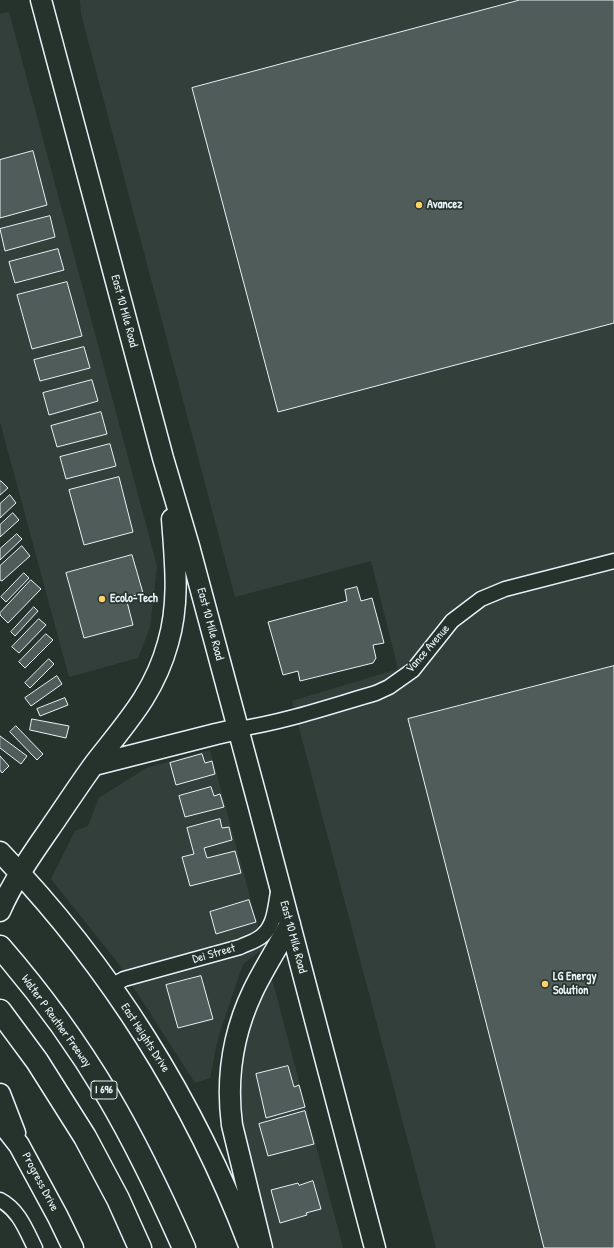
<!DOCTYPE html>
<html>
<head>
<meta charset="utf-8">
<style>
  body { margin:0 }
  canvas { display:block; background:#26332d }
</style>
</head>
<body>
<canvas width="614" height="1248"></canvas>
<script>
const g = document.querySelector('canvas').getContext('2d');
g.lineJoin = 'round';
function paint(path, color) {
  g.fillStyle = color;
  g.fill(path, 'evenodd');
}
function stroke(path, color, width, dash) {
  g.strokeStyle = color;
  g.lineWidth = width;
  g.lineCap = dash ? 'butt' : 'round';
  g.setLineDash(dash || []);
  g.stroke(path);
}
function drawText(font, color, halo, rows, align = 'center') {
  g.font = font + ' "Patrick Hand",sans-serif';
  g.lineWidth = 3.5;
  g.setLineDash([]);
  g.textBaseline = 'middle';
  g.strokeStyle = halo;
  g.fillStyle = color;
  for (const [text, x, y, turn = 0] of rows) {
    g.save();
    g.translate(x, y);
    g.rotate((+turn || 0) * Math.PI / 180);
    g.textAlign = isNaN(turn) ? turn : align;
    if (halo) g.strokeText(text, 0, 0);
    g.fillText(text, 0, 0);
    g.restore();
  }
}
const built = new Path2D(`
  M80,0H614V1248H436L292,701L398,669L371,561L235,597L81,14Z
  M9,12L157,566L150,627L138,658L69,677L0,422V14Z
  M210,750L264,948L243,964L218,1038L210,1078L195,1083L118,963L51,879L75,831L88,826L99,798L146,768Z
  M271,975L343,1248H270L241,1131L238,1099L244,1039L257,1003Z`);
const building = new Path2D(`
  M520,0H614V323L278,412L192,88Z
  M33,151L47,205L0,218V160Z
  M50,216L55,237L5,251L0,229Z
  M58,249L64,270L15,283L9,262Z
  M67,282L82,336L32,349L17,295Z
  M84,347L90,368L40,381L34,360Z
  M92,380L98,401L49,415L43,393Z
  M101,412L107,434L57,447L51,426Z
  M110,444L116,466L66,479L60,457Z
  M119,477L133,532L84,545L69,490Z
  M0,481H1L8,488L0,495Z
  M10,495L16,503L0,518V504Z
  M13,513L19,520L0,537V525Z
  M17,534L22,539L0,560V549Z
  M22,546L30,556L2,581L0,580V566Z
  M132,555L143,593L126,598L133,625L84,638L66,573Z
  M24,573L29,578L6,602L1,597Z
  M31,580L41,589L8,623L0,615V613Z
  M357,587L361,601L372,598L384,643L373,645L376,658L373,663L300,681L298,671L283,675L268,622L347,601L345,590Z
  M34,607L38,611L15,636L11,632Z
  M39,619L46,625L19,653L12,647Z
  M46,634L53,640L25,668L19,662Z
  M49,659L54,664L30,688L25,683Z
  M614,666V1248H544L408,719Z
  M57,676L62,684L31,706L25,698Z
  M65,698L68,705L40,716L37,709Z
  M32,719L69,726L66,738L30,730Z
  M16,726L43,754L37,760L10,732Z
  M0,736L27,756L21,764L0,748Z
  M202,754L205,763L212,761L215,774L176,785L170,763Z
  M0,756L9,766L2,773L0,770Z
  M211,787L214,796L220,794L224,807L185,817L179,796Z
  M220,819L222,828L229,827L232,840L204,848L207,858L235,851L241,873L190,886L182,857L194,854L187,828Z
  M249,900L256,922L216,934L210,912Z
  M201,976L213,1019L178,1028L166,985Z
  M288,1066L294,1087L299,1085L305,1107L266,1118L256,1074Z
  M305,1111L314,1144L268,1156L259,1124Z
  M313,1181L321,1209L306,1213L307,1215L280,1223L271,1190L298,1183L299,1185Z`);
const minor = new Path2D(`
  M238,729C285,722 331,706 376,693L389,687L413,670L452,621L481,599L505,589L614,561
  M111,986L124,979L240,947C248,943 257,941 263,935C276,923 275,904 279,888
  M0,1200C19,1210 26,1230 35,1248`);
const secondary = new Path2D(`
  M41,0L163,458L189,546L258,803L375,1248
  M94,765L216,734L238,729
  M0,852C109,965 195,1101 250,1248
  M0,911C14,879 35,850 55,821C68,802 81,782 95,763C126,723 154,694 168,643C180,602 175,561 172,519
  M0,1094L15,1133
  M0,1121L19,1145L58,1217L73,1248
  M262,1248L232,1125C226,1079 233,1033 253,991C264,968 278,947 290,924`);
const motorway = new Path2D(`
  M0,947C40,993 77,1044 108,1096C137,1145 161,1196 184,1248
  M0,1011L37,1061L85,1137L118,1199L140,1248`);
const markers = [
  [419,205,4,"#ffd166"],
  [102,599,4,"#ffd166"],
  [545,984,4,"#ffd166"]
];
const shields = [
  [104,1090,26]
];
const shieldNames = [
  ["I 696",104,1090]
];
const poiNames = [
  ["Avancez",427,205],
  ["Ecolo-Tech",110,599],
  ["LG Energy",553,977],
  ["Solution",553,991]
];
const streetNames = [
  ["East 10 Mile Road",124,311,75],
  ["East 10 Mile Road",210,624,75],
  ["Vance Avenue",428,649,-49],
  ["East 10 Mile Road",293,937,75],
  ["Dei Street",214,954,-16],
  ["Walter P Reuther Freeway",56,1021,54],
  ["East Heights Drive",145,1038,57],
  ["Progress Drive",40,1182,62]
];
paint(built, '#333f3a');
paint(building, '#505c59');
stroke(building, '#e8f1f8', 1);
stroke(minor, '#e8f1f8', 17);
stroke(secondary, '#e8f1f8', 23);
stroke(motorway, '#e8f1f8', 25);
stroke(minor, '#26332d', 14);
stroke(secondary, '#26332d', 20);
stroke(motorway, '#26332d', 22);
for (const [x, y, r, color] of markers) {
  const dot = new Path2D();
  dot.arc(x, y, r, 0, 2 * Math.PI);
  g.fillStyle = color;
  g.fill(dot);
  stroke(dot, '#26332d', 1.5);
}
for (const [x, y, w] of shields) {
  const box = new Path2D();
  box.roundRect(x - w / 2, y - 9, w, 18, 3);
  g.fillStyle = '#26332d';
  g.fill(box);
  stroke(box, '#e8f1f8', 1);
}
drawText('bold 11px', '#e8f1f8', null, shieldNames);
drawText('bold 12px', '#e8f1f8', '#26332d', poiNames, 'left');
drawText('12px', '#e8f1f8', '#26332d', streetNames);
</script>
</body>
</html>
